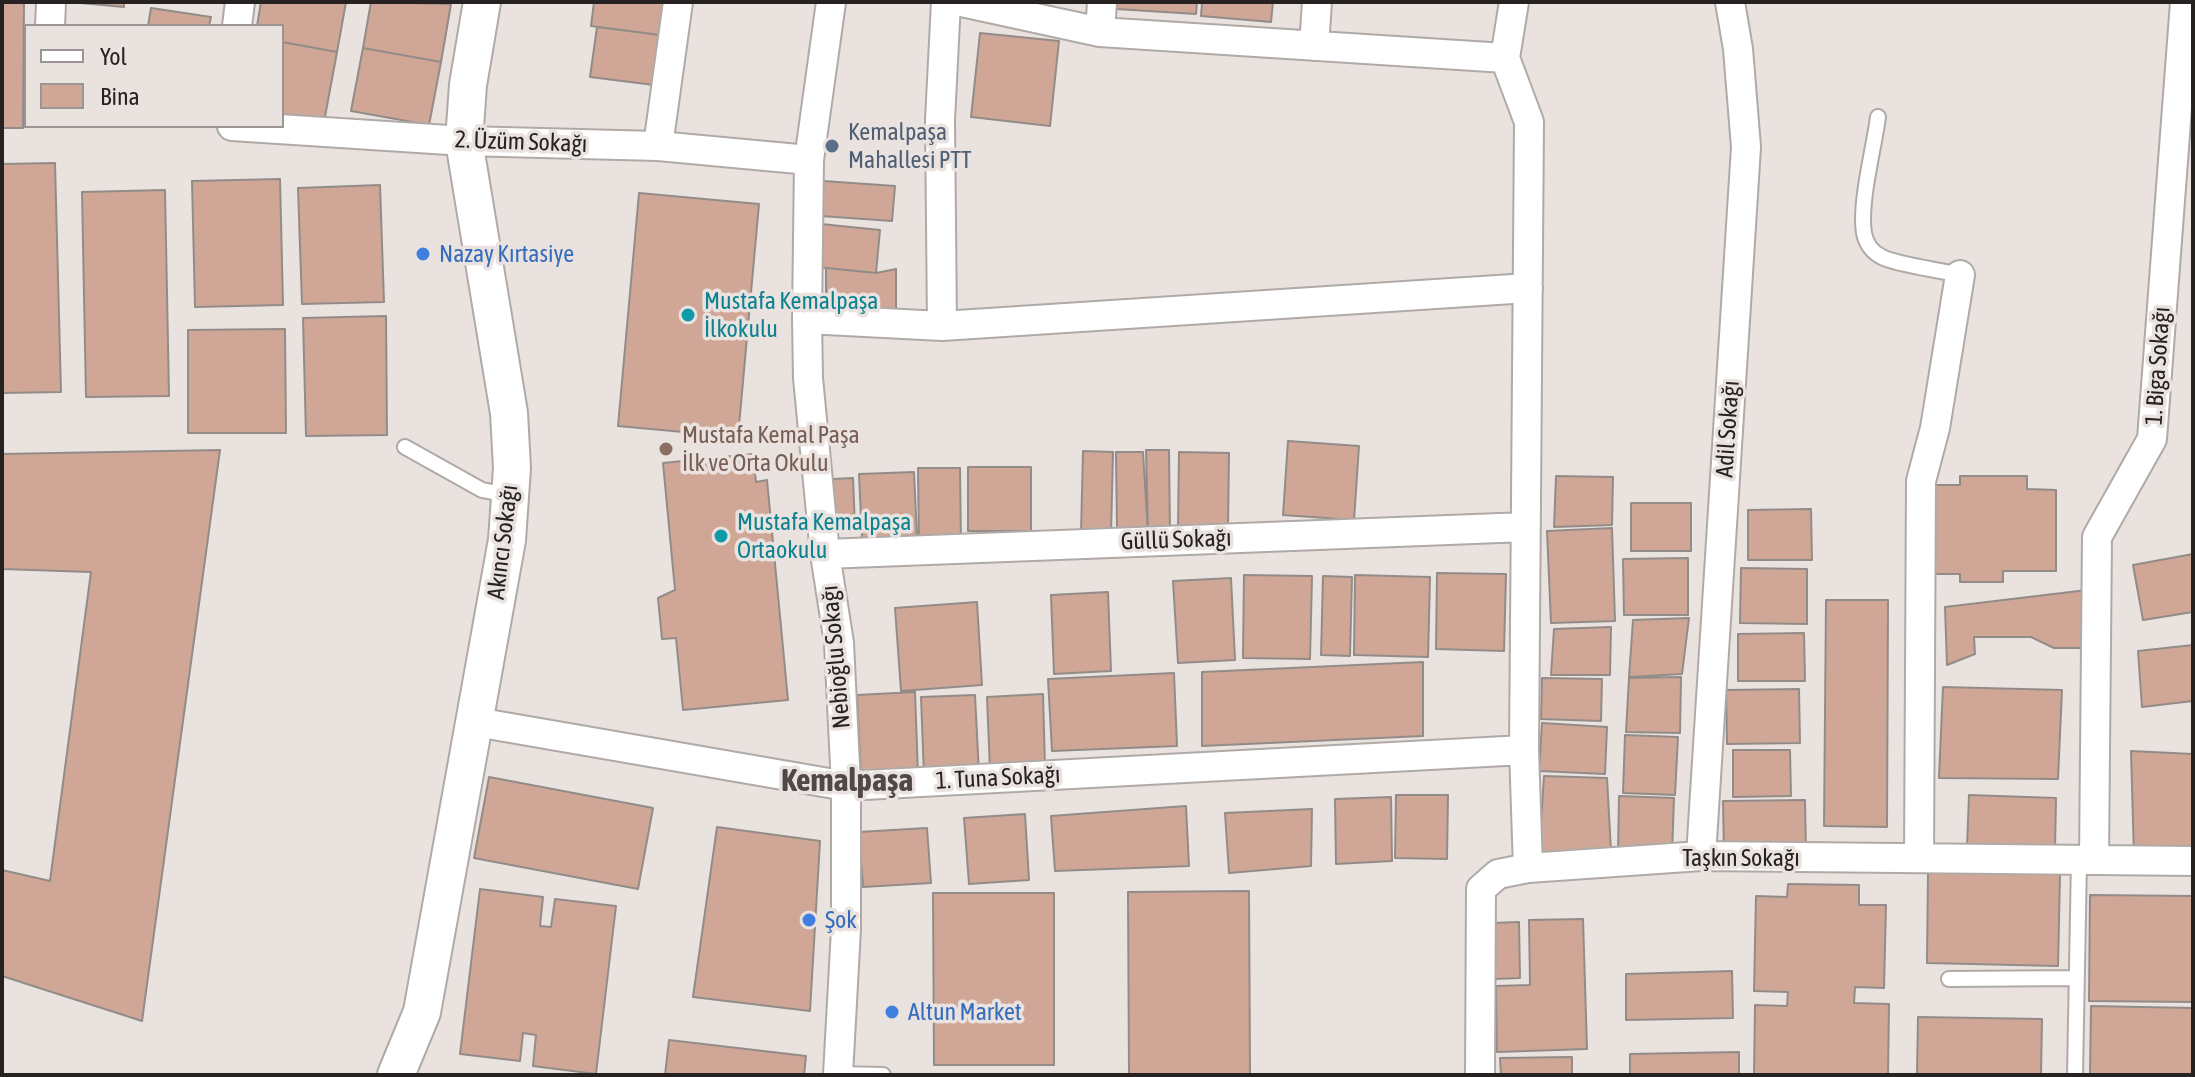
<!DOCTYPE html>
<html>
<head>
<meta charset="utf-8">
<style>
  body { margin:0 }
  #map { position:relative; width:2195px; height:1077px; overflow:hidden; background:#e9e2df; font-family:"Asap Condensed",sans-serif }
  canvas { display:block }
  .frame { position:absolute; inset:0; border:4px solid #252221; pointer-events:none }
  .legend { position:absolute; left:24px; top:24px; width:260px; height:104px; box-sizing:border-box; background:#e9e2df; border:2px solid #9b9593; margin:0; padding:10px 14px; list-style:none; font-size:24px; color:#252221 }
  .legend li { display:flex; align-items:center; gap:16px; height:40px }
  .legend b { width:40px; border:2px solid #9b9593 }
</style>
</head>
<body>
<div id="map">
<canvas width="2195" height="1077"></canvas>
<div class="frame"></div>
<ul class="legend">
<li><b style="height:10px;background:#fff"></b>Yol</li>
<li><b style="height:22px;background:#d0a796"></b>Bina</li>
</ul>
</div>
<script>
const g = document.querySelector('canvas').getContext('2d');
g.lineJoin = 'round';
function paint(path, color) {
  g.fillStyle = color;
  g.fill(path, 'evenodd');
}
function stroke(path, color, width, dash) {
  g.strokeStyle = color;
  g.lineWidth = width;
  g.lineCap = dash ? 'butt' : 'round';
  g.setLineDash(dash || []);
  g.stroke(path);
}
function drawText(font, color, halo, rows, align = 'center') {
  g.font = font + ' "Asap Condensed",sans-serif';
  g.lineWidth = 7;
  g.setLineDash([]);
  g.textBaseline = 'middle';
  g.strokeStyle = halo;
  g.fillStyle = color;
  for (const [text, x, y, turn = 0] of rows) {
    g.save();
    g.translate(x, y);
    g.rotate((+turn || 0) * Math.PI / 180);
    g.textAlign = isNaN(turn) ? turn : align;
    if (halo) g.strokeText(text, 0, 0);
    g.fillText(text, 0, 0);
    g.restore();
  }
}
const building = new Path2D(`
  M2,2H24L23,128H2Z
  M70,2H124V7Z
  M261,2H346L337,52L282,42V26H257Z
  M371,2L451,4L441,62L363,48Z
  M594,2H665L660,35L591,26Z
  M1117,2H1197L1196,14L1116,9Z
  M1202,2H1273L1271,22L1201,16Z
  M151,8L211,17L209,26H148Z
  M597,27L660,35L654,85L590,77Z
  M980,33L1059,41L1050,126L971,117Z
  M282,42L337,52L324,122L282,115Z
  M363,48L441,62L429,125L351,111Z
  M55,163L61,392L2,393V164Z
  M280,179L283,305L195,307L192,181Z
  M823,181L895,186L892,221L821,216Z
  M380,185L384,302L302,304L298,188Z
  M165,190L169,396L86,397L82,192Z
  M639,193L759,204L738,437L618,426Z
  M821,224L880,230L876,273L817,267Z
  M826,268L876,273L896,269V317L826,316Z
  M386,316L387,435L306,436L303,318Z
  M285,329L286,433H188V330Z
  M1288,441L1359,446L1354,520L1283,515Z
  M220,450L142,1021L2,976V870L50,881L91,572L2,569V454Z
  M1146,450H1169L1170,532L1148,533Z
  M1083,451L1113,452L1111,534L1081,533Z
  M1116,452H1143L1148,533L1117,530Z
  M1179,452L1229,453L1228,530L1178,529Z
  M753,454L756,482L767,480L788,700L683,710L676,638L662,639L658,598L675,590L663,463Z
  M968,467H1031V531H968Z
  M918,468H960L961,547H919Z
  M914,472L917,538L862,540L859,474Z
  M1556,476L1613,477L1612,525L1554,527Z
  M1960,476H2027V489L2056,490V571H2003V582H1960V574H1925L1926,485H1960Z
  M853,478L855,528L834,529L833,479Z
  M1631,503H1691V551H1631Z
  M1811,509L1812,560H1748V510Z
  M1612,528L1615,621L1551,623L1547,531Z
  M2193,554V612L2143,620L2133,565Z
  M1688,558V615H1624L1623,559Z
  M1741,568L1807,569V624L1740,623Z
  M1437,573L1506,574L1504,651L1436,649Z
  M1244,575L1312,576L1310,659L1243,658Z
  M1355,575L1430,577L1428,657L1354,655Z
  M1323,576L1352,577L1350,656L1321,655Z
  M1231,578L1235,660L1178,663L1173,581Z
  M2087,590V648H2054L2031,637H1974L1975,654L1947,665L1945,607Z
  M1108,592L1111,671L1054,674L1051,595Z
  M1826,600H1888L1887,827L1824,826Z
  M977,602L982,685L901,691L895,608Z
  M1689,618L1682,674L1629,677L1633,620Z
  M1611,627L1610,675H1551L1554,629Z
  M1804,633L1805,681H1738V634Z
  M2193,645V701L2142,707L2138,651Z
  M1423,662V736L1202,746V672Z
  M1174,673L1177,746L1052,751L1048,679Z
  M1681,677L1680,733L1626,732L1629,678Z
  M1542,678L1602,679L1601,721L1541,719Z
  M1943,687L2062,690L2058,779L1939,778Z
  M1799,689L1800,743L1727,744L1726,690Z
  M915,692L918,775L861,777L857,695Z
  M1043,694L1045,767L990,770L987,697Z
  M975,695L979,774L924,776L921,697Z
  M1542,723L1607,727L1605,774L1539,771Z
  M1625,735L1678,737L1675,795L1623,793Z
  M1733,750H1790L1791,796L1733,797Z
  M2131,751L2193,754V857H2134Z
  M1544,776L1607,778L1611,851L1539,854Z
  M489,777L653,808L638,889L474,858Z
  M1396,795H1448L1447,859L1395,858Z
  M1969,795L2056,798L2055,850L1967,847Z
  M1619,796L1674,798L1672,854H1618Z
  M1391,797L1392,861L1336,864L1335,799Z
  M1805,800L1806,852L1724,853L1723,801Z
  M1186,806L1189,866L1055,871L1051,816Z
  M1312,809L1311,866L1229,873L1225,813Z
  M1025,814L1029,880L969,884L964,818Z
  M717,827L820,841L810,1011L693,997Z
  M927,828L931,883L863,887L859,832Z
  M1928,872L2060,874L2058,966L1927,963Z
  M1788,884L1859,885V905H1886L1884,988L1855,987L1854,1003L1889,1004L1888,1075H1754L1755,1005L1787,1006L1788,992L1754,991L1756,896L1787,897Z
  M480,889L543,897L540,926L551,927L555,899L616,906L596,1074L533,1066L536,1035L523,1033L520,1061L460,1054Z
  M1249,891L1250,1074H1129L1128,892Z
  M933,893H1054V1065H934Z
  M2090,895L2193,896V1002L2089,1001Z
  M1583,919L1587,1049L1497,1052L1496,986L1530,985L1529,920Z
  M1519,922L1520,978L1494,979L1493,923Z
  M1732,971L1733,1018L1626,1020V974Z
  M2091,1006L2193,1008V1075H2090Z
  M1918,1017L2042,1019L2041,1075H1917Z
  M669,1040L806,1056L804,1075H665Z
  M1739,1052V1075H1630V1054Z
  M1572,1057V1075H1501L1500,1058Z`);
const service = new Path2D(`
  M1878,117C1874,148 1859,204 1864,233C1866,244 1873,253 1882,257C1897,265 1941,270 1960,275
  M405,447L482,490L508,495
  M1949,979L2077,978
  M838,1074L883,1075
  M2075,1075L2079,860`);
const minor = new Path2D(`
  M831,2L809,160L807,319L808,378L825,554L839,643L846,786V929L838,1075
  M962,2L1100,32L1505,58L1529,122L1524,750L1528,868
  M50,26L51,2
  M237,26L240,2
  M1100,32L1102,2
  M1314,46L1317,2
  M1505,58L1514,2
  M232,126L464,141L658,146L809,160
  M658,146L678,2
  M807,319L942,326L1528,288
  M942,326L940,120L946,2
  M825,554L1526,527
  M476,722L846,786L1524,750
  M1701,856L1746,147L1738,49L1730,2
  M1919,858L1921,481L1935,428L1960,275
  M2094,860L2097,537L2152,439L2185,2
  M1480,1075L1481,889L1498,874L1528,868L1701,856L2193,861`);
const tertiary = new Path2D(`
  M396,1075L422,1012L507,540L512,468L509,413L464,141L468,85L482,2`);
const markers = [
  [832,146,8,"#5c6f8a"],
  [423,254,8,"#3f7fe0"],
  [688,315,8,"#0f9aa8"],
  [666,449,8,"#8d6e63"],
  [721,536,8,"#0f9aa8"],
  [809,920,8,"#3f7fe0"],
  [892,1012,8,"#3f7fe0"]
];
const serviceNames = [
  ["Kemalpaşa",848,132],
  ["Mahallesi PTT",848,160]
];
const streetNames = [
  ["2. Üzüm Sokağı",521,142,2],
  ["1. Biga Sokağı",2158,366,-86],
  ["Adil Sokağı",1728,429,-86],
  ["Güllü Sokağı",1176,540,-2],
  ["Akıncı Sokağı",503,542,-83],
  ["Nebioğlu Sokağı",836,657,-95],
  ["1. Tuna Sokağı",998,778,-3],
  ["Taşkın Sokağı",1741,858]
];
const shopNames = [
  ["Nazay Kırtasiye",439,254],
  ["Şok",825,920],
  ["Altun Market",908,1012]
];
const cultureNames = [
  ["Mustafa Kemalpaşa",704,301],
  ["İlkokulu",704,329],
  ["Mustafa Kemalpaşa",737,522],
  ["Ortaokulu",737,550]
];
const educationNames = [
  ["Mustafa Kemal Paşa",682,435],
  ["İlk ve Orta Okulu",682,463]
];
const districtNames = [
  ["Kemalpaşa",847,781]
];
paint(building, '#d0a796');
stroke(building, '#928c89', 2);
stroke(service, '#b0aaa7', 18);
stroke(minor, '#b0aaa7', 32);
stroke(tertiary, '#b0aaa7', 40);
stroke(service, '#fff', 14);
stroke(minor, '#fff', 28);
stroke(tertiary, '#fff', 36);
for (const [x, y, r, color] of markers) {
  const dot = new Path2D();
  dot.arc(x, y, r, 0, 2 * Math.PI);
  g.fillStyle = color;
  g.fill(dot);
  stroke(dot, '#e9e2df', 3);
}
drawText('24px', '#4e5e75', '#e9e2df', serviceNames, 'left');
drawText('24px', '#252221', '#e9e2df', streetNames);
drawText('24px', '#366cbe', '#e9e2df', shopNames, 'left');
drawText('24px', '#0d838f', '#e9e2df', cultureNames, 'left');
drawText('24px', '#785e54', '#e9e2df', educationNames, 'left');
drawText('bold 32px', '#4e4846', '#e9e2df', districtNames);
</script>
</body>
</html>
